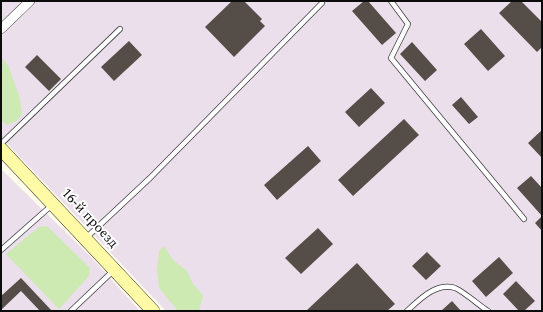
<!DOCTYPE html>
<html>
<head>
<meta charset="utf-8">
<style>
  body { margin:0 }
  #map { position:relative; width:543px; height:312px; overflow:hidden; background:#fffceb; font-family:Spectral,serif }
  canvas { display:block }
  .frame { position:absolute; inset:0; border:2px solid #0c0c0c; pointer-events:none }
</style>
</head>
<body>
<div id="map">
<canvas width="543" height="312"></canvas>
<div class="frame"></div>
</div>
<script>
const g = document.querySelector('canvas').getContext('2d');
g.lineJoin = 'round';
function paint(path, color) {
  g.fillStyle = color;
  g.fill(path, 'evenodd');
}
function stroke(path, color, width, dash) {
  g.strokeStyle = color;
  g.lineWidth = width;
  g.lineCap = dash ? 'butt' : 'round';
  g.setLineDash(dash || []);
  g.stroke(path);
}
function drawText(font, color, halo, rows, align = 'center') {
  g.font = font + ' Spectral,serif';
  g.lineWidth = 4;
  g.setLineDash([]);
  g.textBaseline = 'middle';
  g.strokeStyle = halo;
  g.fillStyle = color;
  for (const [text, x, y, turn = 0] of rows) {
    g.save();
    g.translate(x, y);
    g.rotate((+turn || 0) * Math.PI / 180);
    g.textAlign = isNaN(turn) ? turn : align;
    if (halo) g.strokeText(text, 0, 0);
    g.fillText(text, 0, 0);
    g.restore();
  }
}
const industrial = new Path2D(`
  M1,1H542V311H166L1,137Z
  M1,169L91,257L140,311H1Z`);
const green = new Path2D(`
  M1,57L9,67L20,99L22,114L17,121L7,125L1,120Z
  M47,226L90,268L89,276L59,309L6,254L39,227Z
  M164,246L173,260L187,271L193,284L203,295L199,311H178L159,288L157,271L159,251Z`);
const building = new Path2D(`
  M232,1H244L262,19L260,21L265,26L234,57L205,27Z
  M364,1H368L396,33L382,45L352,11Z
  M512,1H521L542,22V47L537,52L499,13Z
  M481,29L505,56L488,71L464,44Z
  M129,41L142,55L114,81L101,67Z
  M412,42L437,70L425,81L400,54Z
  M37,55L61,79L49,91L25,67Z
  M371,88L385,103L359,127L345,112Z
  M461,97L478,117L469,124L452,105Z
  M404,119L419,135L353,196L338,180Z
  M542,130V158L528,143Z
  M308,146L321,161L277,200L264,185Z
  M531,176L542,188V231L535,223L542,216L517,188Z
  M318,228L333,244L301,274L285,258Z
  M427,252L441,266L426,280L412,266Z
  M499,257L513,273L486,297L472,281Z
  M357,263L395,304L387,311H306Z
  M21,278L52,311H40L21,291L1,310V296Z
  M516,281L535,301L524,311H519L503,294Z
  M452,301L461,311H441Z`);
const lane = new Path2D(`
  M391,1L408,24L391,58L524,219
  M1,144L120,29
  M87,237L150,178L322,3
  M1,250L52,205
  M71,311L114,270
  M407,311C419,300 436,282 455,288C463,291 480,306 488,311`);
const street = new Path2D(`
  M1,29L30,1`);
const secondary = new Path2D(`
  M1,149L153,311`);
const streetNames = [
  ["16-й проезд",89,219,47]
];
paint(industrial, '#ebdfeb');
paint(green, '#cdeab3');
paint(building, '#554e48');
stroke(lane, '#3f3f3f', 6);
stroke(street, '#3f3f3f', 10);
stroke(secondary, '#2e2e2e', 14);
stroke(lane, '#fff', 4.5);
stroke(street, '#fff', 9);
stroke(secondary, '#fffaa6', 13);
drawText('14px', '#0c0c0c', '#fff', streetNames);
</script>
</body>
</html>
